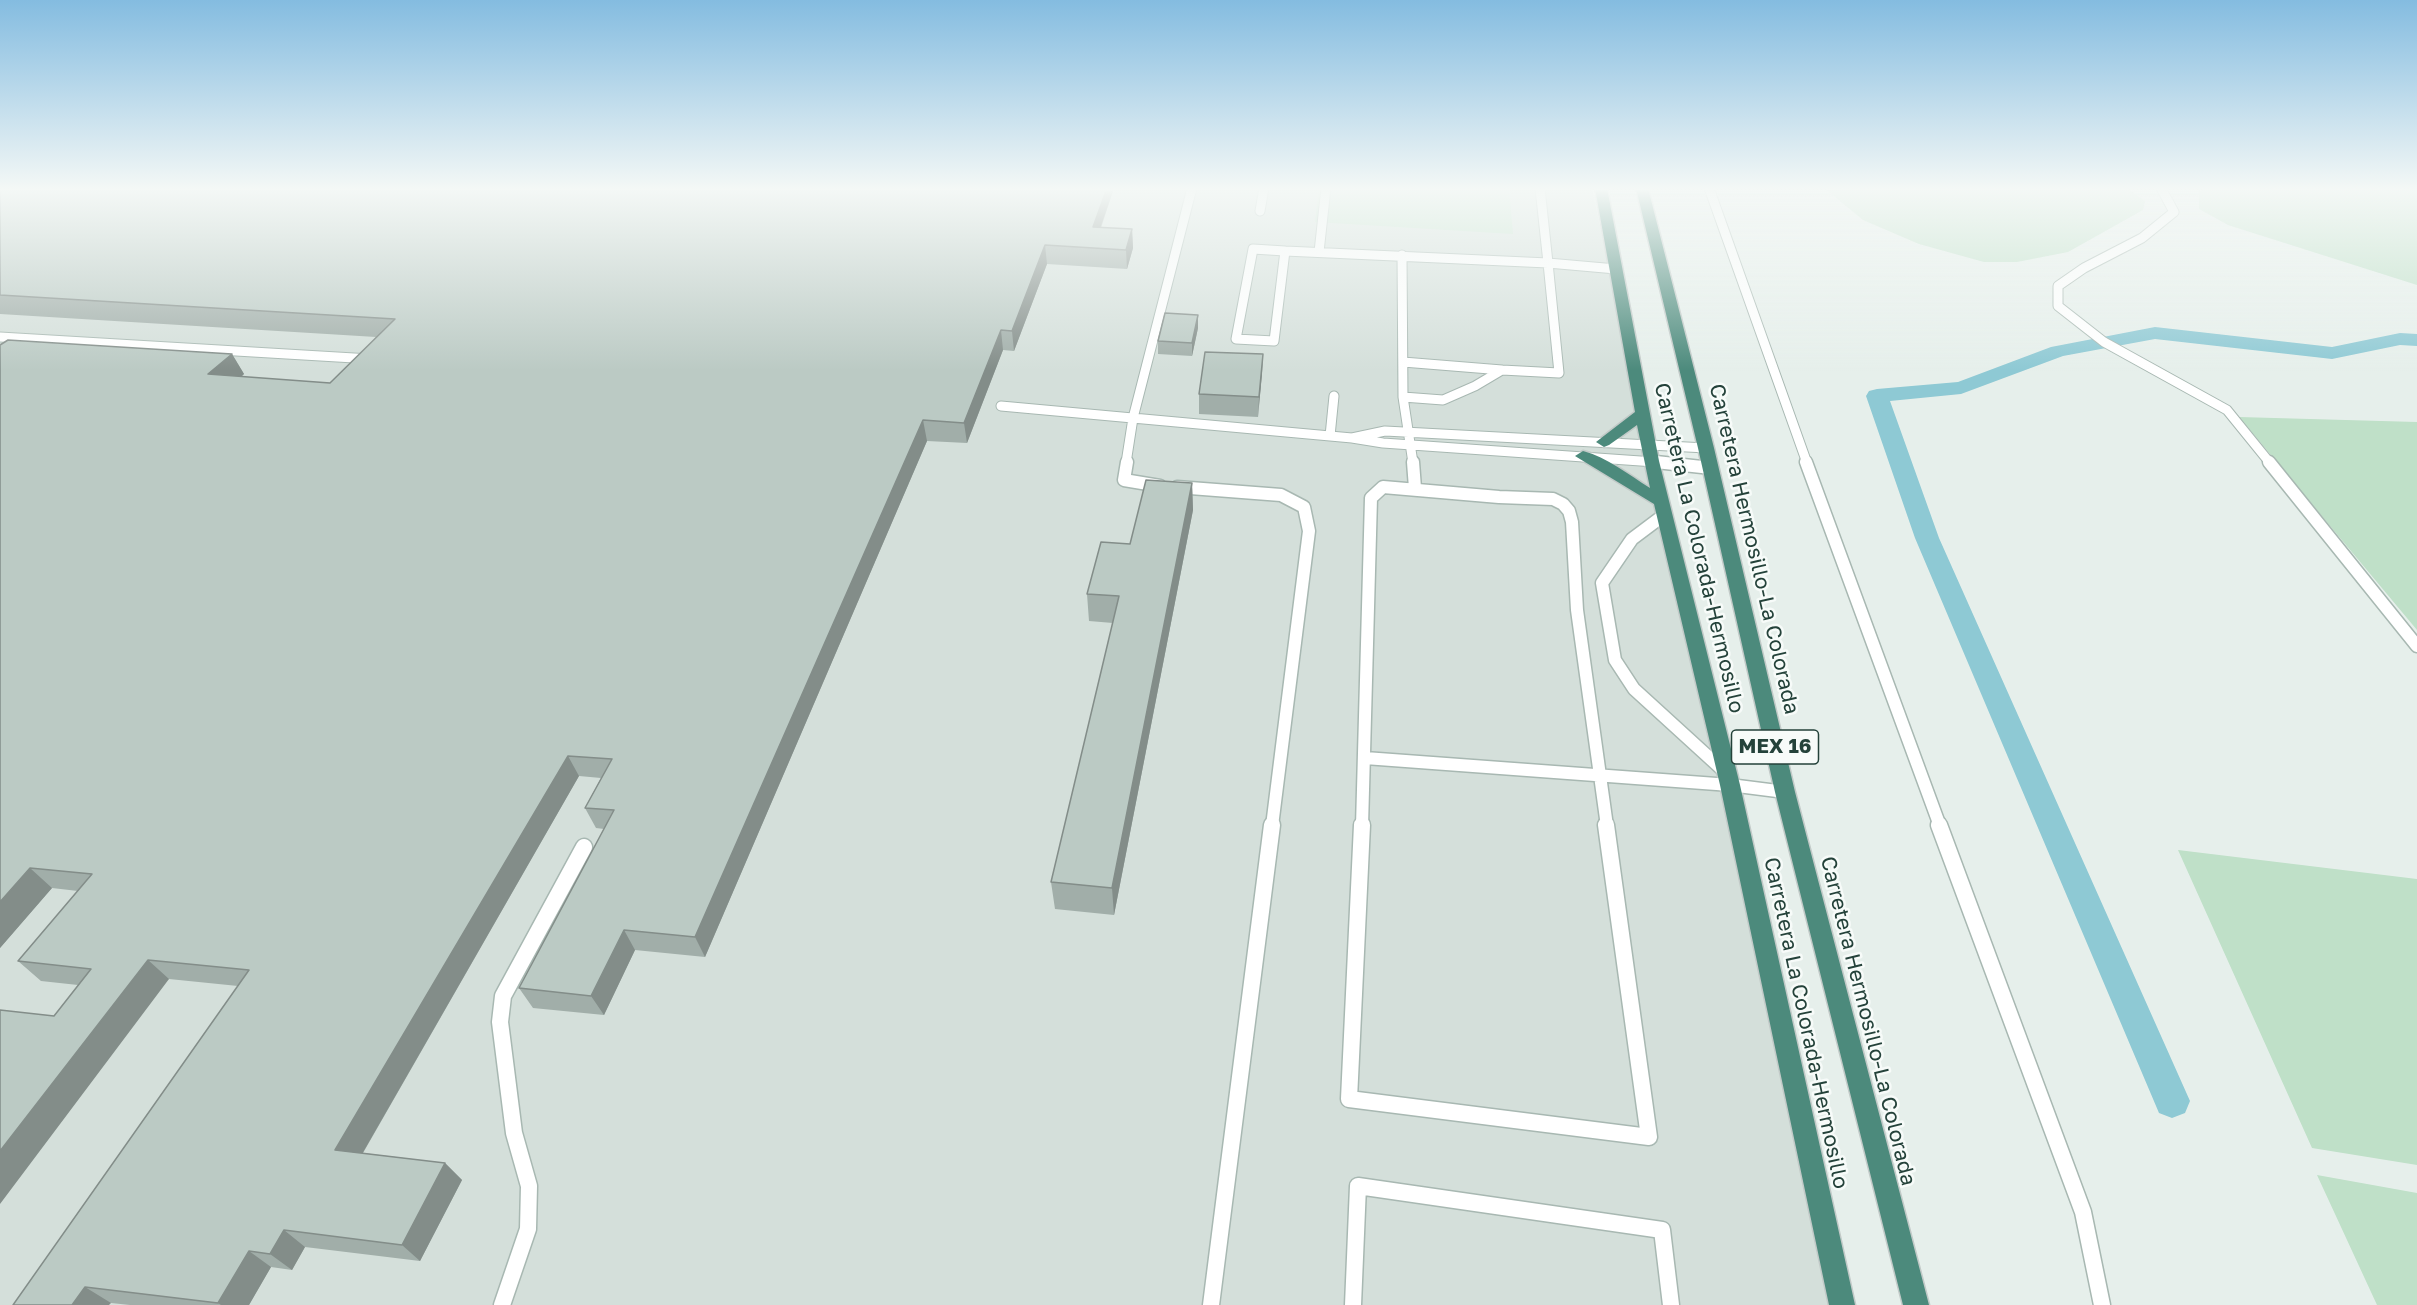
<!DOCTYPE html>
<html>
<head>
<meta charset="utf-8">
<style>
  body { margin:0 }
  canvas { display:block; background:#e6efeb }
</style>
</head>
<body>
<canvas width="2417" height="1305"></canvas>
<script>
const g = document.querySelector('canvas').getContext('2d');
g.lineJoin = 'round';
function paint(path, color) {
  g.fillStyle = color;
  g.fill(path, 'evenodd');
}
function stroke(path, color, width, dash) {
  g.strokeStyle = color;
  g.lineWidth = width;
  g.lineCap = dash ? 'butt' : 'round';
  g.setLineDash(dash || []);
  g.stroke(path);
}
function drawText(font, color, halo, rows, align = 'center') {
  g.font = font + ' "Golos Text",sans-serif';
  g.lineWidth = 5;
  g.setLineDash([]);
  g.textBaseline = 'middle';
  g.strokeStyle = halo;
  g.fillStyle = color;
  for (const [text, x, y, turn = 0] of rows) {
    g.save();
    g.translate(x, y);
    g.rotate((+turn || 0) * Math.PI / 180);
    g.textAlign = isNaN(turn) ? turn : align;
    if (halo) g.strokeText(text, 0, 0);
    g.fillText(text, 0, 0);
    g.restore();
  }
}
const built = new Path2D(`
  M0,188H1592L1832,1305H0Z`);
const green = new Path2D(`
  M1319,188H1509L1513,234L1315,222Z
  M1824,188H2127L2145,201L2143,210L2068,252L2017,262H1984L1919,244L1863,220Z
  M2206,188H2417V285L2228,225L2199,209V191Z
  M2239,417L2417,422V630Z
  M2178,850L2417,879V1165L2312,1148Z
  M2317,1175L2417,1193V1305H2377Z`);
const canal = new Path2D(`
  M2155,327L2332,347L2400,333L2417,334V346L2400,345L2332,359L2155,339L2063,356L1961,394L1890,401L1939,538L2190,1101L2185,1113L2172,1118L2159,1113L1915,538L1866,396L1869,391L1877,389L1958,382L2051,347Z`);
const serviceFar2 = new Path2D(`
  M1540,188L1548,263L1616,269
  M1709,188L1807,463
  M2161,188L2174,212L2142,238L2084,268L2058,286V306L2104,342L2227,410L2270,463
  M1260,211L1264,188
  M1253,249L1285,251L1274,341L1236,339Z
  M1285,251L1548,263L1559,373L1502,370L1475,386L1443,400L1403,397
  M1319,252L1326,188
  M1402,255L1403,397L1413,463
  M0,337L371,359
  M1403,362L1502,370
  M1001,406L1352,438
  M1330,436L1334,396
  M1126,463L1133,418L1192,188
  M1669,463L1383,443L1352,438L1385,431L1706,448`);
const serviceFar1 = new Path2D(`
  M1127,462L1124,480L1160,486
  M1413,462L1415,488
  M1656,462L1711,468
  M1806,462L1940,826
  M2269,462L2417,646
  M1177,487L1281,495L1304,507L1309,531L1272,826
  M1664,515L1632,539L1602,583L1615,660L1634,689L1725,772
  M1365,758L1730,785L1785,792
  M1362,826L1371,498L1383,487L1499,497L1553,499L1563,504L1569,511L1572,522L1577,610L1607,826`);
const service = new Path2D(`
  M1362,825L1349,1099L1649,1137L1606,825
  M1939,825L2083,1212L2102,1305
  M502,1305L528,1229L529,1186L514,1133L500,1022L503,996L584,847
  M1211,1305L1272,825
  M1353,1305L1358,1186L1662,1230L1671,1305`);
const trunk = new Path2D(`
  M1595,188H1607L1659,461L1740,785L1855,1305H1829L1720,785L1654,504L1575,456L1583,451C1607,457 1629,475 1650,488L1637,425L1609,445L1604,447L1596,442L1635,412Z
  M1636,188H1648L1714,448L1795,792L1929,1305H1903L1775,792L1698,448Z`);
const wall = new Path2D(`
  M0,188H1114L1101,228L1132,229L1133,248L1127,269L1047,264L1014,351L1003,350L967,443L927,441L705,957L635,950L604,1015L533,1008L519,988L604,829L596,828L585,808L601,778L579,776L363,1153L445,1163L462,1180L420,1261L305,1247L292,1270L271,1267L249,1305H130L111,1303L13,1305L238,986L169,979L54,1016L78,985L41,981L18,961L78,891L52,888L0,948V345L232,354L244,374L241,377L330,383L376,337L0,314Z
  M1198,315V328L1192,356L1158,354V341Z
  M1263,354L1258,417L1199,414V394Z
  M1192,483L1193,510L1114,915L1055,909L1051,882L1113,623L1089,621L1087,594L1130,544Z`);
const shadedWall = new Path2D(`
  M1107,188H1114L1094,246L1093,227Z
  M1132,229L1133,248L1127,269L1126,250Z
  M1045,245L1047,264L1014,351L1012,331Z
  M1198,315V328L1192,356V343Z
  M1001,330L1003,350L967,443L964,423Z
  M232,354L244,374L221,394L208,374Z
  M1263,354L1262,374L1258,417L1259,397Z
  M923,420L927,441L705,957L695,937Z
  M1192,483L1193,510L1114,915L1112,888Z
  M568,756L579,776L354,1168L335,1150Z
  M30,868L52,888L0,948V902Z
  M624,930L635,950L604,1015L591,996Z
  M148,960L169,979L0,1204V1151Z
  M445,1163L462,1180L420,1261L402,1245Z
  M284,1230L305,1247L292,1270L270,1254Z
  M249,1251L271,1267L249,1305H221L218,1303Z
  M85,1287L111,1303L109,1305H72Z`);
const building = new Path2D(`
  M0,188H1107L1093,227L1132,229L1126,250L1045,245L1012,331L1001,330L964,423L923,420L695,937L624,930L591,996L519,988L614,810L585,808L612,759L568,756L335,1150L445,1163L402,1245L284,1230L270,1254L249,1251L218,1303L85,1287L72,1305H13L249,970L148,960L0,1151V1010L54,1016L91,969L18,961L92,874L30,868L0,902V345L8,340L232,354L208,374L330,383L395,319L0,295Z
  M1165,313L1198,315L1192,343L1158,341Z
  M1205,352L1263,354L1259,397L1199,394Z
  M1146,480L1192,483L1112,888L1051,882L1119,596L1087,594L1101,542L1130,544Z`);
const shields = [
  [1775,747,87]
];
const shieldNames = [
  ["MEX 16",1775,747]
];
const streetNames = [
  ["Carretera La Colorada-Hermosillo",1699,548,77],
  ["Carretera Hermosillo-La Colorada",1754,549,77],
  ["Carretera Hermosillo-La Colorada",1868,1021,76],
  ["Carretera La Colorada-Hermosillo",1806,1023,78]
];
paint(built, '#d4dfda');
paint(green, '#bfe0c8');
paint(canal, '#8ec9d4');
stroke(serviceFar2, '#a8b8b2', 11);
stroke(serviceFar1, '#a8b8b2', 15);
stroke(service, '#a8b8b2', 19);
stroke(trunk, '#c2cac8', 3);
stroke(serviceFar2, '#fff', 9);
stroke(serviceFar1, '#fff', 12);
stroke(service, '#fff', 16);
paint(trunk, '#4c8a7c');
paint(wall, '#a1aea9');
paint(shadedWall, '#838d89');
paint(building, '#bbcac4');
stroke(building, '#838d89', 1.5);
const sky = g.createLinearGradient(0, 0, 0, 371);
sky.addColorStop(0, '#84bce0');
sky.addColorStop(0.51, '#f4f8f6');
sky.addColorStop(1, '#f4f8f600');
g.fillStyle = sky;
g.fillRect(0, 0, 2417, 371);
for (const [x, y, w] of shields) {
  const box = new Path2D();
  box.roundRect(x - w / 2, y - 17, w, 34, 4.5);
  g.fillStyle = '#f7fbf9';
  g.fill(box);
  stroke(box, '#24423a', 1.5);
}
drawText('bold 20px', '#24423a', null, shieldNames);
drawText('21px', '#24423a', '#f7fbf9', streetNames);
</script>
</body>
</html>
